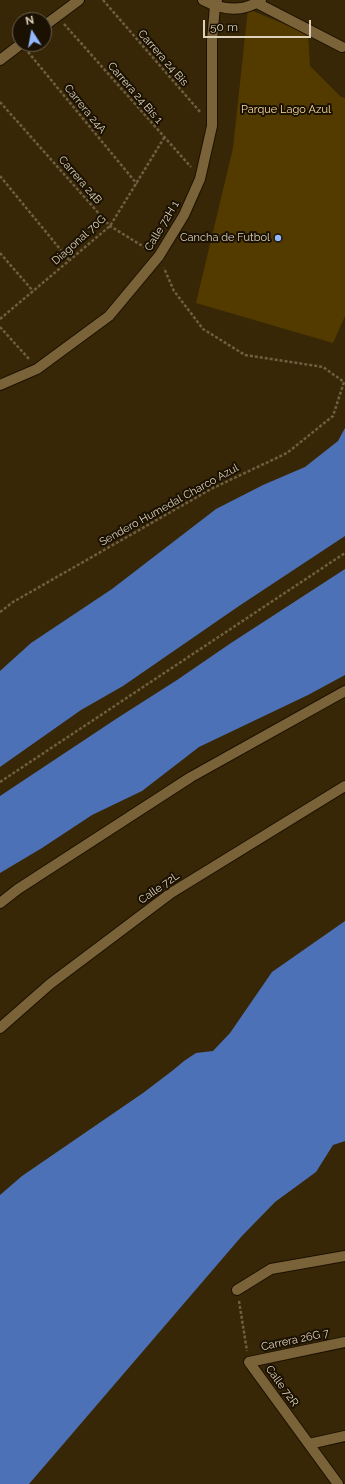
<!DOCTYPE html>
<html>
<head>
<meta charset="utf-8">
<style>
  body { margin:0 }
  #map { position:relative; width:345px; height:1484px; overflow:hidden; background:#372706; font-family:Raleway,sans-serif }
  canvas { display:block }
  .north { position:absolute; left:12px; top:12px; width:40px; height:40px; box-sizing:border-box; background:#1a1102; border:1px solid #685e4c; border-radius:50%; rotate:349deg; font-size:11px; font-weight:700; line-height:16px; text-align:center; color:#ddd1ba }
  .north::after { content:''; display:block; margin:auto; width:14px; height:18px; background:#92b7fd; clip-path:polygon(50% 0,100% 100%,50% 72%,0 100%) }
  .scale { position:absolute; left:203px; top:20px; width:108px; height:18px; box-sizing:border-box; border:2px solid #ddd1ba; border-top:0; padding-left:5px; font-size:12px; line-height:14px; white-space:nowrap; color:#ddd1ba; -webkit-text-stroke:3px #1a1102; paint-order:stroke }
</style>
</head>
<body>
<div id="map">
<canvas width="345" height="1484"></canvas>
<div class="north">N</div>
<div class="scale">50 m</div>
</div>
<script>
const g = document.querySelector('canvas').getContext('2d');
g.lineJoin = 'round';
function paint(path, color) {
  g.fillStyle = color;
  g.fill(path, 'evenodd');
}
function stroke(path, color, width, dash) {
  g.strokeStyle = color;
  g.lineWidth = width;
  g.lineCap = dash ? 'butt' : 'round';
  g.setLineDash(dash || []);
  g.stroke(path);
}
function drawText(font, color, halo, rows, align = 'center') {
  g.font = font + ' Raleway,sans-serif';
  g.lineWidth = 4;
  g.setLineDash([]);
  g.textBaseline = 'middle';
  g.strokeStyle = halo;
  g.fillStyle = color;
  for (const [text, x, y, turn = 0] of rows) {
    g.save();
    g.translate(x, y);
    g.rotate((+turn || 0) * Math.PI / 180);
    g.textAlign = isNaN(turn) ? turn : align;
    if (halo) g.strokeText(text, 0, 0);
    g.fillText(text, 0, 0);
    g.restore();
  }
}
const green = new Path2D(`
  M248,9L308,34L310,66L341,97L345,98V316L333,343L196,303L233,148Z`);
const water = new Path2D(`
  M345,428V536L239,606L123,686L81,710L0,767V671L31,643L112,589L216,509L263,485L305,467L338,441Z
  M345,569V675L308,695L199,747L142,791L92,815L42,848L0,873V796L119,717L177,680L231,643Z
  M345,921V1141L333,1145L316,1172L275,1202L241,1237L29,1484H0V1195L22,1176L143,1093L172,1071L184,1061L196,1053L213,1051L230,1033L272,972Z`);
const path = new Path2D(`
  M103,0L201,113
  M64,24L191,167
  M28,52L137,184
  M0,102L110,226L149,250
  M0,176L69,260
  M0,253L33,291
  M0,319L110,226L164,138
  M0,327L29,359
  M0,612L13,602L211,489L287,453L333,416L344,382L323,367L245,355L203,329L174,291L164,268
  M0,782L345,553
  M239,1301L247,1351`);
const minor = new Path2D(`
  M203,0C222,10 242,13 261,0
  M257,3L342,47
  M44,26L79,0
  M0,60L21,44
  M0,385L37,369L109,316L159,256L184,215L200,179L212,126V40L215,6L217,0
  M0,903L18,889L191,777L345,691
  M0,1028L50,984L171,893L345,786
  M237,1290L271,1269L345,1256
  M309,1444L345,1436
  M338,1484L249,1362L345,1342`);
const markers = [
  [278,238,4,"#92b7fd"]
];
const streetNames = [
  ["Carrera 24 Bis",163,58,49],
  ["Carrera 24 Bis 1",135,93,49],
  ["Carrera 24A",85,109,51],
  ["Carrera 24B",80,180,49],
  ["Calle 72H 1",162,226,-59],
  ["Diagonal 70G",79,240,-42],
  ["Sendero Humedal Charco Azul",169,505,-29],
  ["Calle 72L",159,888,-35],
  ["Carrera 26G 7",295,1340,-12],
  ["Calle 72R",282,1386,54]
];
const parkNames = [
  ["Parque Lago Azul",286,110]
];
const poiNames = [
  ["Cancha de Futbol",270,238]
];
paint(green, '#533b00');
paint(water, '#4d71b6');
stroke(minor, '#1c1100', 12);
stroke(path, '#6e5f41', 2.5, [3, 2]);
stroke(minor, '#7a6339', 10);
for (const [x, y, r, color] of markers) {
  const dot = new Path2D();
  dot.arc(x, y, r, 0, 2 * Math.PI);
  g.fillStyle = color;
  g.fill(dot);
  stroke(dot, '#1a1102', 1.5);
}
drawText('11px', '#ddd1ba', '#1a1102', streetNames);
drawText('11px', '#fddb9d', '#1a1102', parkNames);
drawText('11px', '#ddd1ba', '#1a1102', poiNames, 'right');
</script>
</body>
</html>
